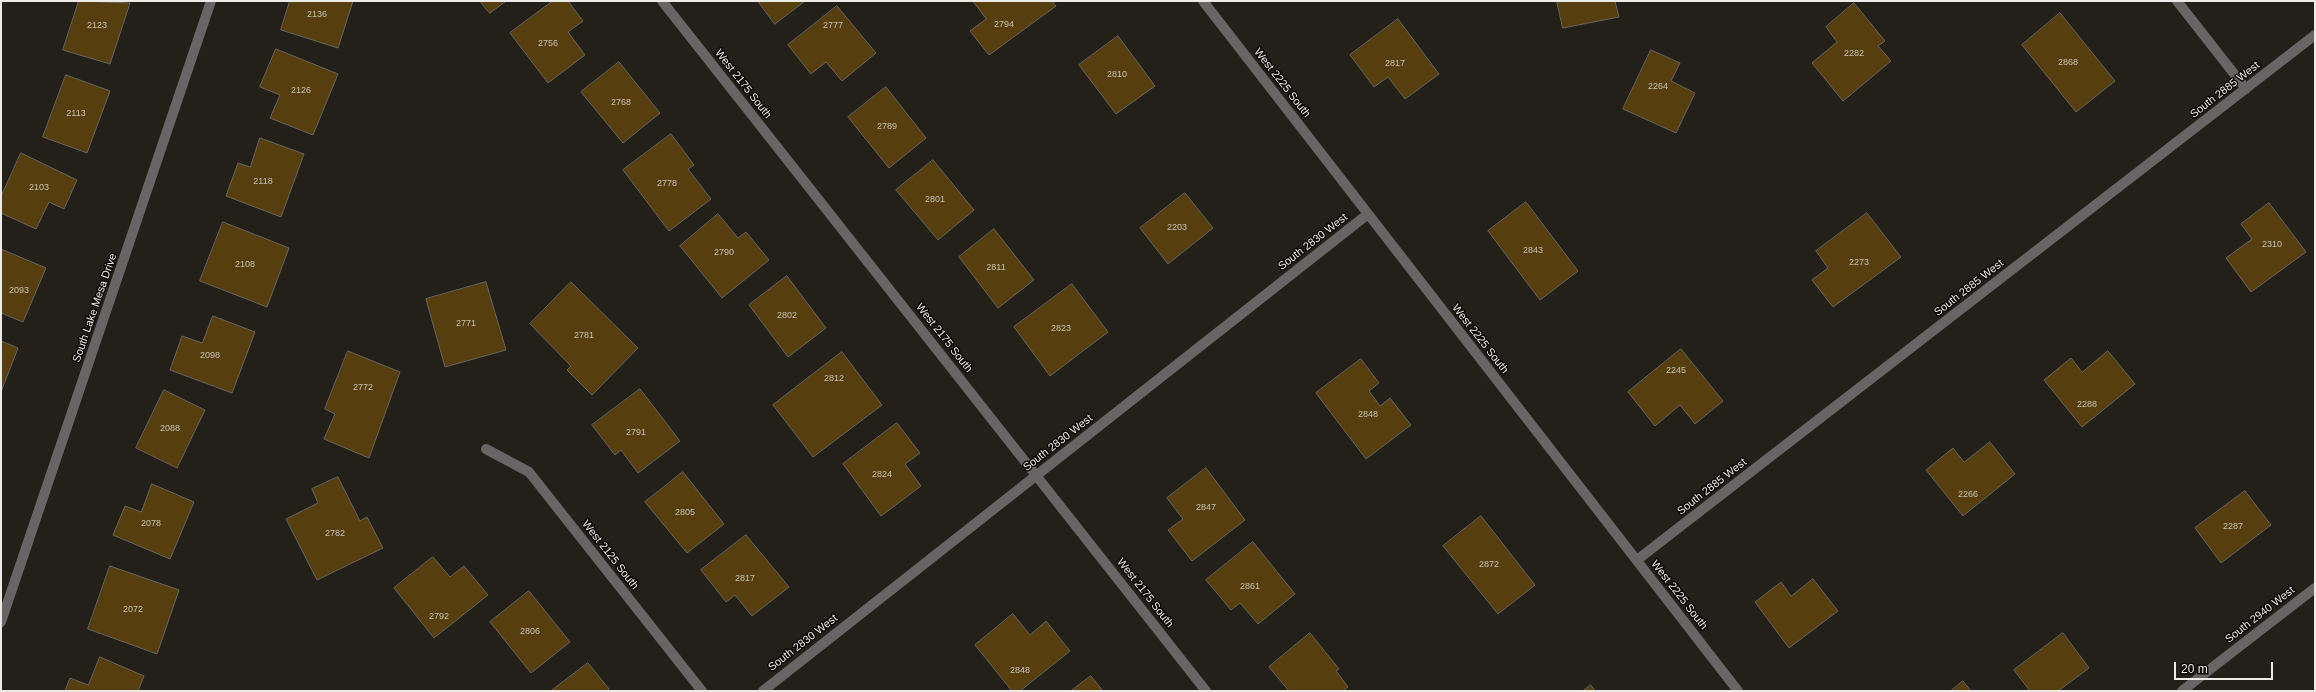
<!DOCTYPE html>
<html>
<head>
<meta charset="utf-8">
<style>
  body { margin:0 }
  #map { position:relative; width:2316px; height:692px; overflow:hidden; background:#23201a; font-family:Helvetica,sans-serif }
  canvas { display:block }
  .frame { position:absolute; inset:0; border:2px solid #edebe7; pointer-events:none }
  .scale { position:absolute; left:2174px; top:662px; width:99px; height:18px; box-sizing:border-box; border:2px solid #edebe7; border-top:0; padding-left:5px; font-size:12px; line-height:14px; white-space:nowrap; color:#edebe7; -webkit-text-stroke:3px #0b0a08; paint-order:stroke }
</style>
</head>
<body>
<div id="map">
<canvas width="2316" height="692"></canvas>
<div class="frame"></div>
<div class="scale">20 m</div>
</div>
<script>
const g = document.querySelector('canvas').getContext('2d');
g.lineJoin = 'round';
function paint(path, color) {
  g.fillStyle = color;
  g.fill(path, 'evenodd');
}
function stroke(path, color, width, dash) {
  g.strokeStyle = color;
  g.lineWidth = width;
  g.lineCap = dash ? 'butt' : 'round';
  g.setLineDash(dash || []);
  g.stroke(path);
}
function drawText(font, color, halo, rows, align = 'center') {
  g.font = font + ' Helvetica,sans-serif';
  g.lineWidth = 3;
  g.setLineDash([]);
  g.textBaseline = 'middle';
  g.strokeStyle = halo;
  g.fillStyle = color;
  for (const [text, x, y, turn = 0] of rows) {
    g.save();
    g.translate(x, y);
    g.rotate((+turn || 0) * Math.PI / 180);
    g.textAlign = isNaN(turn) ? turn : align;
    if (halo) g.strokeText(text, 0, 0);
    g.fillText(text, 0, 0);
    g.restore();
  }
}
const building = new Path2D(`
  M79,1L130,3L110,64L63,50Z
  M290,1H353L338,48L281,30Z
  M480,1H506L490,13Z
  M553,1H568L583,21L568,32L585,55L548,83L510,33Z
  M758,1H805L775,24Z
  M973,1H1052L1056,6L989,55L970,31L986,19Z
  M1557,1H1615L1619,17L1563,28Z
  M1854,3L1885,41L1878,46L1891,61L1843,101L1812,63L1837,42L1826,27Z
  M837,6L876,53L842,81L826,62L811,74L788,45Z
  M2060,13L2115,81L2076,112L2022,45Z
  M1398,19L1439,74L1405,99L1388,77L1374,87L1350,55Z
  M1118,36L1155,86L1116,114L1079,65Z
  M276,49L338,74L313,135L270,118L280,95L260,87Z
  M1651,50L1680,63L1671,81L1695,93L1676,133L1623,109Z
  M619,62L660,113L623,143L581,92Z
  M66,75L110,91L87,153L43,137Z
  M886,87L926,138L889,168L848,117Z
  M671,134L694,165L688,169L711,199L669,231L623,170Z
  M260,138L304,154L281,217L226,196L238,163L250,167Z
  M21,153L77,180L64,209L49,202L36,229L1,213V197Z
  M933,160L974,210L938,240L896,190Z
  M1185,193L1213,228L1168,264L1140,228Z
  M1526,202L1578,271L1540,300L1488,231Z
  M2269,203L2306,252L2251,292L2226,258L2252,239L2241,224Z
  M1867,213L1901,257L1833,307L1812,280L1828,268L1816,251Z
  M718,214L738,238L746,232L769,260L722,298L680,246Z
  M223,222L289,248L267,307L200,281Z
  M994,229L1034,280L998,308L959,257Z
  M1,249L46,268L23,322L1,313Z
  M787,276L826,328L788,357L749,305Z
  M486,282L506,350L445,367L426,299Z
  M571,282L638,348L592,395L567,370L571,366L530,324Z
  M1072,284L1108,332L1050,376L1014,327Z
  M213,316L255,332L232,393L170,370L182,336L202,343Z
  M1,341L18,348L1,392Z
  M1681,349L1723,401L1695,424L1680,405L1655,426L1628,392Z
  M348,351L400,372L369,458L324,439L335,414L325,409Z
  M2108,351L2135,384L2082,427L2044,380L2071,358L2082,372Z
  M842,352L882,405L813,457L773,405Z
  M1361,359L1379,383L1369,391L1380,406L1390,398L1411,425L1366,459L1316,393Z
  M640,389L680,441L638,473L621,450L615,455L592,425Z
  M164,390L205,410L177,468L136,448Z
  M897,423L920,453L905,464L921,486L881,516L843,464Z
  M1990,442L2015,474L1963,516L1926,470L1953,448L1964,462Z
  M1206,468L1245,520L1192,561L1168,530L1183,519L1167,498Z
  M683,472L724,524L687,553L645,502Z
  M338,477L360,521L367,517L383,548L317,580L286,519L318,503L312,489Z
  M152,484L194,502L170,559L113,535L125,506L141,512Z
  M2245,491L2271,525L2221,563L2195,528Z
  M1481,516L1535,585L1498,614L1443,546Z
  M746,535L789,587L752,616L735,595L726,602L701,570Z
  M1253,542L1295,594L1258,624L1240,603L1231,610L1206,580Z
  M433,557L450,577L464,566L488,595L434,638L394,588Z
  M110,566L179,590L157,654L88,629Z
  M1813,579L1838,611L1789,648L1755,602L1781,582L1791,596Z
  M529,591L570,642L531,673L490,622Z
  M1013,614L1030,635L1046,621L1070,651L1020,691H1012L975,645Z
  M1310,633L1339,669L1336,671L1348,687L1343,691H1289L1269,667Z
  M2063,633L2089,668L2058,691H2030L2014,670Z
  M100,657L144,676L138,691H65L70,678L88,685Z
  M588,663L609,689L607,691H551Z
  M1091,676L1103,691H1071Z
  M1963,681L1971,691H1951Z
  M1591,685L1595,691H1583Z`);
const minor = new Path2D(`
  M662,1L1206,691
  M1203,1L1738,691
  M2177,1L2246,89
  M486,449L529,472L702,691
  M1637,560L2315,35
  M1,622L211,1
  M763,691L1368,214
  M2182,691L2315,588`);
const numberNames = [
  ["2136",317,15],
  ["2794",1004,25],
  ["2123",97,26],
  ["2777",833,26],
  ["2756",548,44],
  ["2282",1854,54],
  ["2868",2068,63],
  ["2817",1395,64],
  ["2810",1117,75],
  ["2264",1658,87],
  ["2126",301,91],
  ["2768",621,103],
  ["2113",76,114],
  ["2789",887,127],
  ["2118",263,182],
  ["2778",667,184],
  ["2103",39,188],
  ["2801",935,200],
  ["2203",1177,228],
  ["2310",2272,245],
  ["2843",1533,251],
  ["2790",724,253],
  ["2273",1859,263],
  ["2108",245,265],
  ["2811",996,268],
  ["2093",19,291],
  ["2802",787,316],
  ["2771",466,324],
  ["2823",1061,329],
  ["2781",584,336],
  ["2098",210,356],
  ["2245",1676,371],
  ["2812",834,379],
  ["2772",363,388],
  ["2288",2087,405],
  ["2848",1368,415],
  ["2088",170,429],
  ["2791",636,433],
  ["2824",882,475],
  ["2266",1968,495],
  ["2847",1206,508],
  ["2805",685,513],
  ["2078",151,524],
  ["2287",2233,527],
  ["2782",335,534],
  ["2872",1489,565],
  ["2817",745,579],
  ["2861",1250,587],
  ["2072",133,610],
  ["2792",439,617],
  ["2806",530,632],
  ["2848",1020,671]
];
const streetNames = [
  ["West 2225 South",1282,83,52],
  ["West 2175 South",743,84,52],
  ["South 2885 West",2225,90,-38],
  ["South 2830 West",1313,242,-38],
  ["South 2885 West",1969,288,-38],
  ["South Lake Mesa Drive",95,308,-71],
  ["West 2175 South",944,338,52],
  ["West 2225 South",1480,339,52],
  ["South 2830 West",1058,443,-38],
  ["South 2885 West",1712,487,-38],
  ["West 2125 South",610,555,52],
  ["West 2175 South",1145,593,52],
  ["West 2225 South",1679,595,52],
  ["South 2940 West",2260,615,-38],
  ["South 2830 West",803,643,-38]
];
paint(building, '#563e0f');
stroke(building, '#69655f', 1);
stroke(minor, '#686566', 10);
drawText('9px', '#c7c0b1', null, numberNames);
drawText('11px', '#edebe7', '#0b0a08', streetNames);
</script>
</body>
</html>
